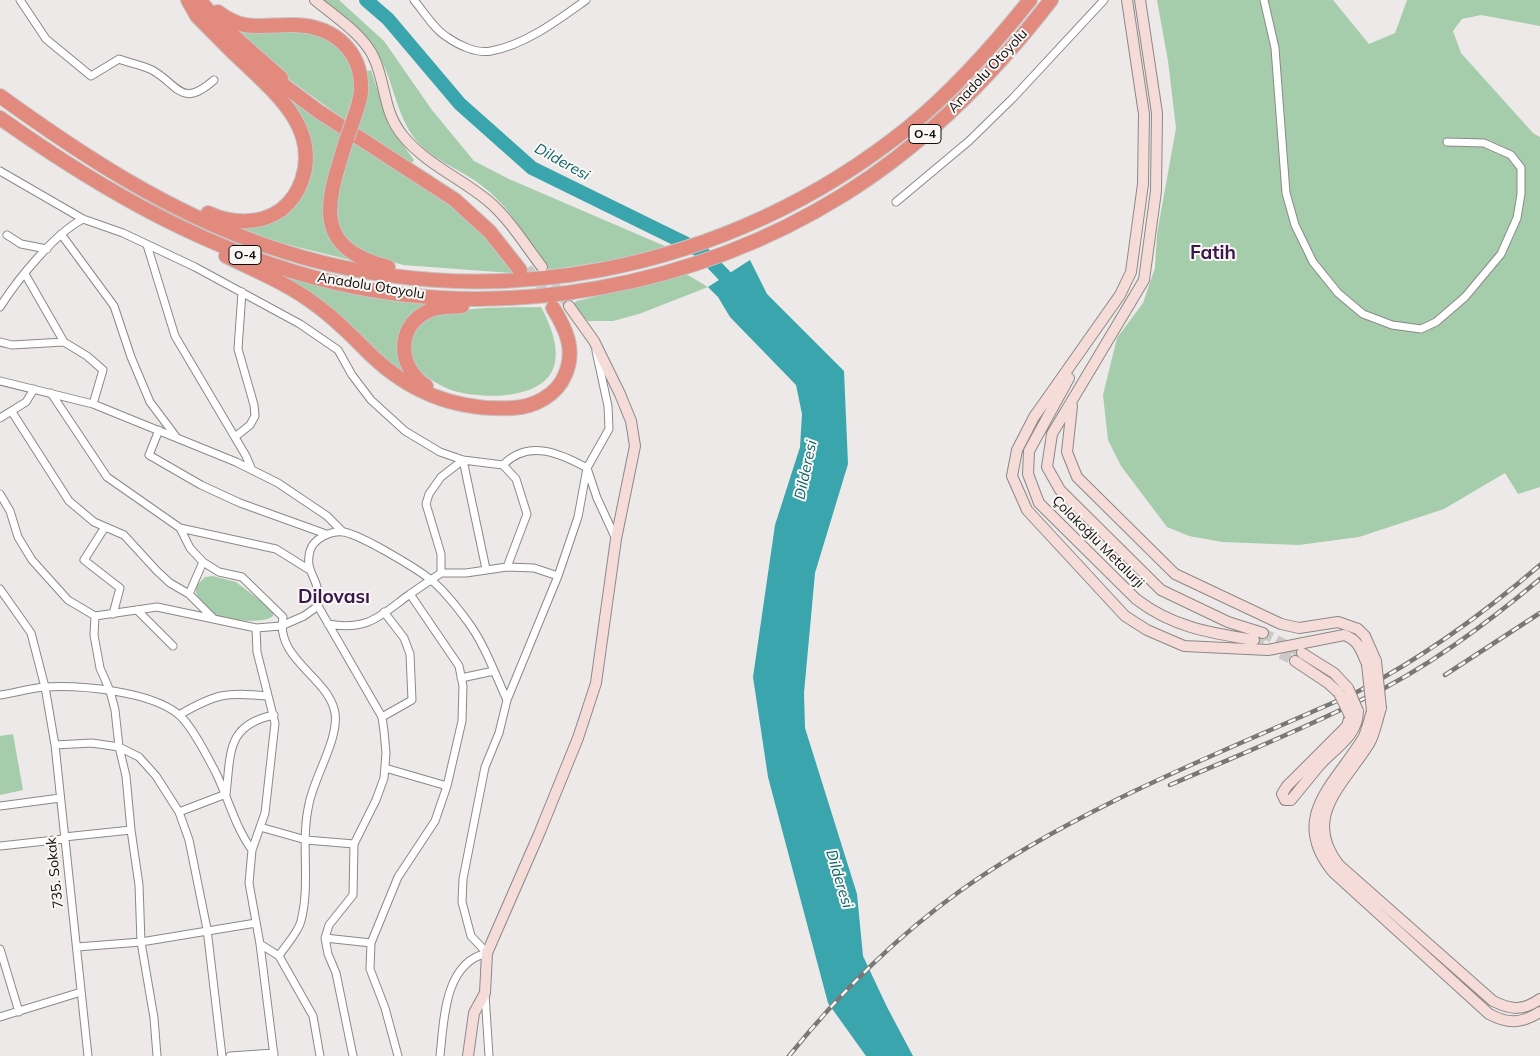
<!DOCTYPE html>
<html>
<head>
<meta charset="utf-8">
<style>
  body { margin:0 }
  canvas { display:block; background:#ede9e8 }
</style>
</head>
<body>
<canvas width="1540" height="1056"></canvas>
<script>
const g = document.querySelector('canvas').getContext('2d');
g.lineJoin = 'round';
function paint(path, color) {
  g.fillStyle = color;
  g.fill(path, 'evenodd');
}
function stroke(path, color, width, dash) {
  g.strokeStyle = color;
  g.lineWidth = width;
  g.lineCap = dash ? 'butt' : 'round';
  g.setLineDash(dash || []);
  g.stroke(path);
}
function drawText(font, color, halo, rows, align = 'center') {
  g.font = font + ' Mulish,sans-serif';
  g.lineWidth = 4;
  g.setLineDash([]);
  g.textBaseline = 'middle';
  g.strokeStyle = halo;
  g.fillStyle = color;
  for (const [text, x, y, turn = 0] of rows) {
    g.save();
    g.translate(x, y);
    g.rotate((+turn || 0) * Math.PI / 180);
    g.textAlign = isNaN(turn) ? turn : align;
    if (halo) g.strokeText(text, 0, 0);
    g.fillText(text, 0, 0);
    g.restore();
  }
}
const green = new Path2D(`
  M323,0H339L384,41L432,110L474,161L509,179L667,247L613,260L549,270C530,243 512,210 486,189C465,171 433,161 415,139C396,114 394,83 379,56C368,34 341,16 323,0Z
  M1157,0H1333L1369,44L1395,33L1407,0H1540V26L1481,15L1462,19L1453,31L1461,53L1533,133L1540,137V487L1518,494L1505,473L1444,509L1359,537L1299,545L1222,542L1189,536L1167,527L1121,466L1108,440L1103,395L1117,338L1143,303L1155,268L1157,234L1176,128L1168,61Z
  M224,23L316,31L346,53L357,82L345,120L286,77Z
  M371,70L389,126L414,160L412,163L358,128L364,72Z
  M267,79L342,132C331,170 313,209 337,245C341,251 349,256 354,261L281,243L237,228L272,222L310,163Z
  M351,139L474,220L516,271L511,273L403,265L359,252L339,231L333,201Z
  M686,274L708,287L639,314L613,321H588L570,306L577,301Z
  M283,277L392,301L430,304L398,347L400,362L406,375H403Z
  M541,307C550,324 561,349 553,369C540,401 478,399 451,390C435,384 423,374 410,363C410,352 409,339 415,329C430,304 512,308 541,307Z
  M213,576L236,582L274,611L273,616C264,624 225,621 214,614C207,610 200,600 196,593V586L205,577Z
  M13,734L23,790L0,795V736Z`);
const water = new Path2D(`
  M750,260L767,294L844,371L848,464L815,573L804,693L805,728L857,894L863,956L887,1007L913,1056H866L828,1003L768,777L753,677L775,525L800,447L802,414L796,385L730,317L718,297L708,287Z`);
const river = new Path2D(`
  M366,0L388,19L460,104L532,168L701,251L737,289`);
const secondaryTunnel = new Path2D(`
  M545,272L569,306
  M1263,633L1302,653
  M1254,640L1295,661`);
const highwayTunnel = new Path2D(`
  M526,269L553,308`);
const street = new Path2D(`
  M20,0L46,39L91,76L119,59C129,63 143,65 152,70C179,85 181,109 214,80
  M414,0C424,12 434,29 447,37C458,45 477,54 491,51C525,45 558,20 586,0
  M1264,0L1275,48L1286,193L1295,225L1313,262L1338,293L1363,314L1392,325L1421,329L1436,322L1465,297L1501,254L1517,218L1521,194V168L1511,155L1484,143L1447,142
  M0,171L83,219L123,233L195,267L300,324L338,350L352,375L371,400L405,431L440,452L463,460L503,465L516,479L527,514L507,567
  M896,202L969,141L1013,98L1104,0
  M61,234L114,306L131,357L150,402L177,438
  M7,235L21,244L47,249
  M147,245L175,336L246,456L252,470
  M25,274L64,342L87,356L103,370L93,404
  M0,307C17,280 55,233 83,219
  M0,342L12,345L64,342
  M0,381L93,404L236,462L278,483L327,516L343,532
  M51,393L107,477L180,528L276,549L308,569
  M12,412L69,501L94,522L124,535L157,571L170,583L189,594L214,619
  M0,418L26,402L34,389
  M159,430L149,455L201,485L240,503L326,534
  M235,437L250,425L255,416L254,405L238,349L242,292
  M463,460L486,569
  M503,465C528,439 560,453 587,468L609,429L608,406L596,351
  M0,494L10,511L18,537L32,560L68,600L95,616
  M105,527L84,560L120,588L113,614
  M180,528L190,548L203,562L219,572L242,577L283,617C275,660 329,677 335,713C339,739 314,777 309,804C300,843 311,882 301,921C298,933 285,946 279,956
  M441,573V554L426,504L429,494L441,477L463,460
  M0,589L31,633L45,687L55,745L88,1056
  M189,594L203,562
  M410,594L441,573H466L507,567L534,568L558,576
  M137,610L173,646
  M328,624C368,631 380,616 410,594L459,666L463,686L462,721L447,786L435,821L398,877L371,943L370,969L385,1008L398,1056
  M256,628L257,652L275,723L265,813L252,850L249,883L260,944L274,1056
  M461,678L494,671
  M0,695C15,693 30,688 45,687C81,685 149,691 178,714C191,724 207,756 215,771C228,797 235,827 252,850
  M179,715C217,693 226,692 268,696
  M382,717L412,700L410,654L404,638L384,612
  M55,745L92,743L119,747L126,776L131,830L64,837
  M385,768L447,786
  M0,806L60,798
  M179,812L226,794C231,753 226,725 274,715
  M260,827L306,840L354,844L376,800L384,778L386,753L384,731L382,717L318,606C318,601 319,595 318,591C315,575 305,569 310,551C313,539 331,530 344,532C363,536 414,567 430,579C445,591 457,607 468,622C485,645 495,674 507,700
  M131,830L139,885L141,942L154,1018L157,1056
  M0,846L64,839
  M325,938L371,943
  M260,944L279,956L313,1016L320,1056
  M77,947L141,942L256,923
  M0,949L19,1012
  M487,953L471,936L462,902L463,879L485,767L499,733L507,700L558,576L578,517L587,468L597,498L616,539
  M485,994L489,1056
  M0,1017L81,992
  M222,1056L207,929L189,840L179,812L156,776L139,757L119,747L115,710L110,691L100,668L94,635L95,616L157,607L256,628L281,626L304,616L318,606
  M230,1056L274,1053
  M353,1056L336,973L328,954L325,938L329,925L353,895L354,844
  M440,1056C444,1020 444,963 487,953`);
const secondary = new Path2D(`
  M315,0C334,16 364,35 374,58C386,84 383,112 403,136C425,163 460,178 487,200C509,218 525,245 542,267
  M1127,0L1144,114L1143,184L1131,272L1120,295L1034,417L1017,450L1012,476L1027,510L1125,616L1147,630L1184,646L1268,650L1344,635C1359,640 1361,651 1367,664
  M1140,0L1157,113L1156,191L1144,280L1052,434L1047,467L1060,490L1161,590L1228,622L1263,633
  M1069,378L1029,451L1028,474L1039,503L1136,599C1172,627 1210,633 1254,640
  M1072,406L1067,452L1077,477L1175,574L1281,624L1299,628L1338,622L1358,629L1365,636L1376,661
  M1302,653L1334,673L1348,688
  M1295,661L1328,683L1339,693
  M1381,708C1377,720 1375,734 1369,744C1344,784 1301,817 1339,865L1493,1001C1511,1010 1523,1011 1540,999
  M1372,711C1369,720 1367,732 1362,740C1333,786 1289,818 1333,872L1489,1014C1508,1024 1521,1024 1540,1012
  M1350,716L1347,726L1287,786L1282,794L1285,800H1291C1300,789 1309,778 1318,767C1333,749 1358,737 1358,711
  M468,1056L474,1013L485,993L487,953L539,834L578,738L596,683L616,539L635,446L631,421L620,394L594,341L569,306`);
const highway = new Path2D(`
  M188,0L197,16C211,30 225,45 240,59C273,91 320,127 302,180C298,192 291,202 281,210C259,225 231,224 208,213
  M199,0L222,26L281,78
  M218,12C245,33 263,24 295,25C334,26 363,51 361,92C360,101 356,112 353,121
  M270,75L318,111L455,200L490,232L520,270
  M0,96C83,156 167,211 264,245C484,323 730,272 909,127C954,90 994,45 1030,0
  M0,118C103,191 212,254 336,283C506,322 695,287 843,195C924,145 993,75 1051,0
  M347,138C329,197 307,247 388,267
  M226,256C256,271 289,284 316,305C337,320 354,338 372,356C412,394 459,411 513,408C534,407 557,395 565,375C576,350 566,329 553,308
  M426,386C398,368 395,327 428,311C438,306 451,307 462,306`);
const rail = new Path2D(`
  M1445,675L1540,613
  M1170,785C1234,757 1299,731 1361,700C1426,669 1485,625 1540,579
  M789,1056C838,995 896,937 960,891C1079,806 1224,752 1357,692C1424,657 1483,614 1540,565`);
const secondaryBridge = new Path2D(`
  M1376,661L1381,708
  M1367,664L1372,711
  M1348,688L1358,711
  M1339,693L1350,716`);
const highwayBridge = new Path2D(`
  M347,138L353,121`);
const shields = [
  [925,134,32],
  [245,255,32]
];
const shieldNames = [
  ["O-4",925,134],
  ["O-4",245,255]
];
const streetNames = [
  ["Anadolu Otoyolu",988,71,-47],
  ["Anadolu Otoyolu",371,286,9],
  ["Çolakoğlu Metalurji",1098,542,45],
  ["735. Sokak",55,873,-96]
];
const waterNames = [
  ["Dilderesi",562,162,29],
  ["Dilderesi",806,470,-78],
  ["Dilderesi",839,879,73]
];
const districtNames = [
  ["Fatih",1213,253],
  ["Dilovası",334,597]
];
paint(green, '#a5cdac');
paint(water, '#3aa5ac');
stroke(river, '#3aa5ac', 14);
stroke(secondaryTunnel, '#ccc8c7', 10, [10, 5]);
stroke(highwayTunnel, '#ccc8c7', 14, [14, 7]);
stroke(street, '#8c8887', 9);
stroke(secondary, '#8c8887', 12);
stroke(highway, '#c6c5c5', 16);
stroke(street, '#fff', 7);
stroke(secondary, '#f6dcd8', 10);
stroke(highway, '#e28a7e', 14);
stroke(rail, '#7a7877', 4.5);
stroke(rail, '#faf7f5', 2.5, [8]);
stroke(secondaryBridge, '#8c8887', 12, []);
stroke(highwayBridge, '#c6c5c5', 16, []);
stroke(secondaryBridge, '#f6dcd8', 10);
stroke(highwayBridge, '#e28a7e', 14);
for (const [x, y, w] of shields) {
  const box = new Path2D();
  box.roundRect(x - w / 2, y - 9.5, w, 19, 4);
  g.fillStyle = '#faf7f5';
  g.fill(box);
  stroke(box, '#100f0f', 1);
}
drawText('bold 12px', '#100f0f', null, shieldNames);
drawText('14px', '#100f0f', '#faf7f5', streetNames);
drawText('italic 15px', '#066267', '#faf7f5', waterNames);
drawText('bold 19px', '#39164c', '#faf7f5', districtNames);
</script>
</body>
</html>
